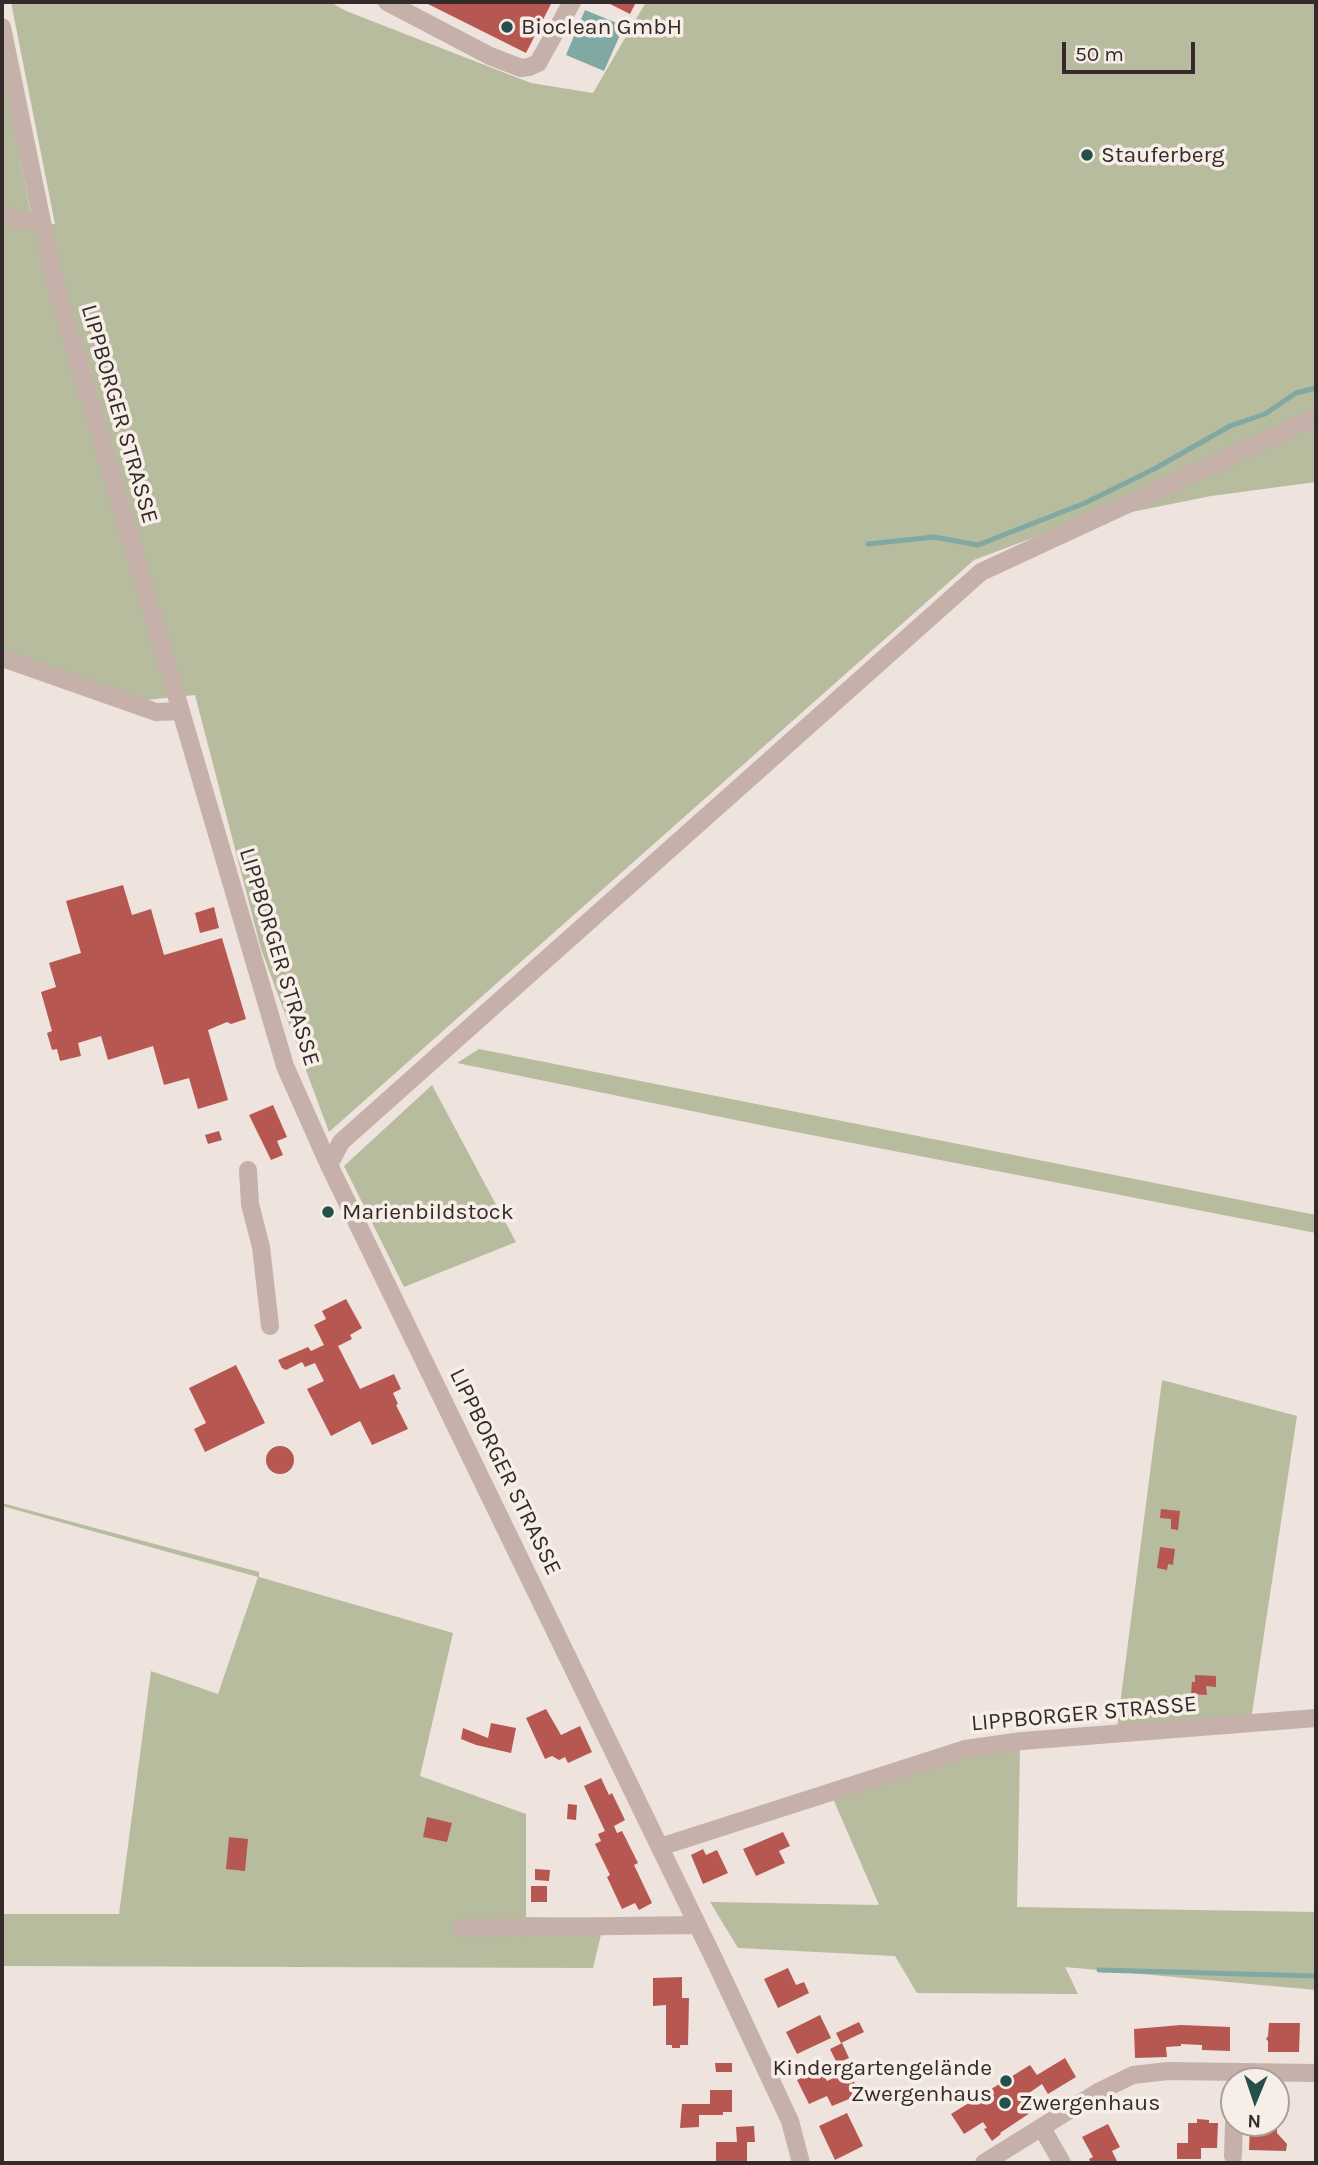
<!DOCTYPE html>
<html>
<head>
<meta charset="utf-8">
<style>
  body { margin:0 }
  #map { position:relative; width:1318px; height:2165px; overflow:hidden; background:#efe3dd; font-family:Karla,sans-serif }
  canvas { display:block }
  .frame { position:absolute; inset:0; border:4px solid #342a29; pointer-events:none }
  .north { position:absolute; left:1220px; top:2067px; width:70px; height:70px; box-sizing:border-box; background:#f7eee8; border:2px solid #a9a09c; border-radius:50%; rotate:182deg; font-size:19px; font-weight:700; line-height:28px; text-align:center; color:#342a29 }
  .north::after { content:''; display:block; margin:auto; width:24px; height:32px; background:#23504b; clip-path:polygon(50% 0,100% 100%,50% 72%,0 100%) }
  .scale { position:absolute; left:1062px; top:42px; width:133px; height:32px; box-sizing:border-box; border:4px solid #342a29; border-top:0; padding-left:9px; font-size:21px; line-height:24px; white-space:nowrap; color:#342a29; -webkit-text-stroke:5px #f7eee8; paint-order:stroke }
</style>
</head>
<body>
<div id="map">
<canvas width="1318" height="2165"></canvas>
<div class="frame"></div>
<div class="north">N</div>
<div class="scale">50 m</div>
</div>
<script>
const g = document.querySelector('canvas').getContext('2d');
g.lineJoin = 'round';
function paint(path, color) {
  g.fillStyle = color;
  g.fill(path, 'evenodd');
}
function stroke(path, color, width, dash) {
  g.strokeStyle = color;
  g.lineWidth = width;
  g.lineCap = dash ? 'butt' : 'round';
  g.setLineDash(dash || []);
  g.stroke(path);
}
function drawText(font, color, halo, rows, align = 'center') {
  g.font = font + ' Karla,sans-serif';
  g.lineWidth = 7;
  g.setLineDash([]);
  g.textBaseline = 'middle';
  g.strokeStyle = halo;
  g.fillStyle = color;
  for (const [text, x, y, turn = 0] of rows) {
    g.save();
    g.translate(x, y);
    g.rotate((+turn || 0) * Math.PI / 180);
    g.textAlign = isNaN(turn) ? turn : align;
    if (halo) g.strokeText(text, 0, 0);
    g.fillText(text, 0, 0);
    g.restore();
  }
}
const green = new Path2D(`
  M11,2H330L346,11L531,83L593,93L646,2H1316V482L1211,496L1067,525L974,560L329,1132L261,949L195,695L146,700L2,649V66L33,225L55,224Z
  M479,1049L1316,1215V1233L765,1126L457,1063Z
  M432,1085L516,1242L404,1287L344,1166Z
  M1162,1380L1297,1416L1251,1720L1117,1728Z
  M2,1503L259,1572V1577L453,1633L420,1776L526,1814V1917L605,1918L593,1968L2,1966V1914H119L151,1671L218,1694L258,1577L2,1506Z
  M1020,1750L1017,1907L1316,1912V1990L1065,1967L1078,1994L917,1993L895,1956L738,1948L710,1902L879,1905L831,1794L965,1753Z`);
const water = new Path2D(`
  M585,10L624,26L604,71L566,55Z`);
const stream = new Path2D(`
  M868,544L934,537L978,545L1085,503L1154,469L1230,426L1265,414L1296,393L1316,388
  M1099,1970L1316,1976`);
const building = new Path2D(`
  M424,2H552L526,53Z
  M606,2H636L630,14Z
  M123,885L132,915L151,909L164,955L222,938L246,1019L231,1024L227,1022L208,1030L228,1100L198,1109L189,1078L164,1085L153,1046L108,1060L101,1036L78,1043L81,1056L60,1061L57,1049L52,1050L47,1033L52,1031L41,992L56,987L49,963L81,953L66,901Z
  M214,907L219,928L200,933L195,913Z
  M273,1105L287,1137L277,1141L283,1155L271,1160L249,1115Z
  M219,1131L222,1140L208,1144L205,1135Z
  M346,1299L362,1328L350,1335L352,1339L338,1346L360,1389L394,1374L401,1389L393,1393L398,1404L396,1405L408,1429L372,1445L360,1421L331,1436L307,1389L324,1381L315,1363L305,1367L302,1362L286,1370L282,1368L278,1360L308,1347L311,1351L324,1345L314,1325L326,1319L322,1311Z
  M236,1365L265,1423L205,1452L194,1429L206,1423L189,1388Z
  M266 1460a14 14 0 1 1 28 0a14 14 0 1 1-28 0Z
  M1161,1509L1180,1511L1178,1530L1171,1529V1519L1160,1518Z
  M1160,1547L1175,1549L1173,1565L1168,1564L1167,1570L1157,1568Z
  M1195,1675L1216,1676V1687L1206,1686L1207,1695L1191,1694L1192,1682H1195Z
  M546,1709L561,1735L580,1726L592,1752L568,1763L565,1757L559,1760L552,1756L545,1759L526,1718Z
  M491,1723L516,1728L511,1753L476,1745L461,1739L463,1728L488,1738Z
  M601,1778L609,1795L612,1793L625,1820L614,1826L617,1833L622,1831L638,1863L634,1865L652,1903L639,1910L635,1903L622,1909L607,1877L610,1875L595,1844L601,1841L598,1834L605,1831L584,1786Z
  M568,1804L577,1805L576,1820L567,1819Z
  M427,1817L452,1823L447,1842L423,1837Z
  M783,1832L790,1846L779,1851L785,1863L756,1876L743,1849Z
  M229,1837L248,1839L245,1871L226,1869Z
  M703,1849L706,1855L717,1850L728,1873L703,1884L691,1855Z
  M535,1869L550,1870L549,1881L535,1880Z
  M531,1886H547V1902H531Z
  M788,1968L796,1985L804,1982L809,1993L778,2008L764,1979Z
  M682,1977V1998H689L688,2045H680V2048H672V2045H666V2005L653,2006V1978Z
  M820,2015L831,2038L797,2054L786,2032Z
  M859,2022L864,2032L841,2043L836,2033Z
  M1269,2023H1300L1299,2052H1268V2041L1266,2039L1268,2036Z
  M1181,2025L1230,2027V2051L1202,2050V2045L1181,2044V2046L1166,2047L1167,2057L1135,2058L1134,2029Z
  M842,2043L849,2058L837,2063L830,2049Z
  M1065,2058L1076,2077L1048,2094L1042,2084L1029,2093L1033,2098L1036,2096L1042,2105L1000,2133L1001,2134L992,2141L984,2129L987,2128L983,2122L964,2134L951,2114L1030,2065L1037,2075Z
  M715,2063H732V2072H716Z
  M821,2069L827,2081L849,2071L856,2086L850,2089L854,2097L832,2106L827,2096L809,2104L797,2080Z
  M710,2090H732V2112H723V2115H699V2127L680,2128L682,2104H710Z
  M847,2113L863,2146L835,2160L819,2126Z
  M1197,2119L1209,2120V2123H1218L1217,2148H1201V2159H1177V2143H1188V2123H1197Z
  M1265,2123L1277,2127V2133L1287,2144L1286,2151L1249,2150L1250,2127H1261Z
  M1108,2124L1120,2147L1112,2151L1118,2163H1091L1089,2159L1093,2157L1082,2137Z
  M754,2126L755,2142H747V2163H716V2142H737L736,2127Z`);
const minor = new Path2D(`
  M387,2L490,56L521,68L529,67L538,63L572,2
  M2,27L53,275L285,1066L329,1165L715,1961L790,2121L801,2163
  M2,213L18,220L40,221
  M2,658L156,712L181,711
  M329,1165L341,1142L981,572L1316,417
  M248,1170L250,1204L261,1247L270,1326
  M660,1847L965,1749L1022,1741L1316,1718
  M461,1928L697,1925
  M1042,2128L1062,2163
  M1233,2156L1234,2123
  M984,2163L1100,2091L1133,2075L1168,2071L1316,2073`);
const markers = [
  [507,27,7,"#23504b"],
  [1087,155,7,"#23504b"],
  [328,1212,7,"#23504b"],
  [1006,2081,7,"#23504b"],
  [1005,2103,7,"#23504b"]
];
const poiNames = [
  ["Bioclean GmbH",521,27],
  ["Stauferberg",1101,155],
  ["Marienbildstock",342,1212],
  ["Kindergartengelände",992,2068,"right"],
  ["Zwergenhaus",992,2094,"right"],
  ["Zwergenhaus",1019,2103]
];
const streetNames = [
  ["LIPPBORGER STRASSE",119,414,74],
  ["LIPPBORGER STRASSE",279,957,73],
  ["LIPPBORGER STRASSE",505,1472,64],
  ["LIPPBORGER STRASSE",1084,1714,-5]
];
paint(green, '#b8bc9e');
paint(water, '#7fa9a2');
stroke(stream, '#7fa9a2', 5);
paint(building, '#b75752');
stroke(minor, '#c5b1aa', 18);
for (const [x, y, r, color] of markers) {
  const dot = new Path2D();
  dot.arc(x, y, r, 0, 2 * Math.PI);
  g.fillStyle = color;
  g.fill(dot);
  stroke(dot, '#f7eee8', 2.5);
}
drawText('23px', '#342a29', '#f7eee8', poiNames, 'left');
drawText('23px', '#342a29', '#f7eee8', streetNames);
</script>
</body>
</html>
